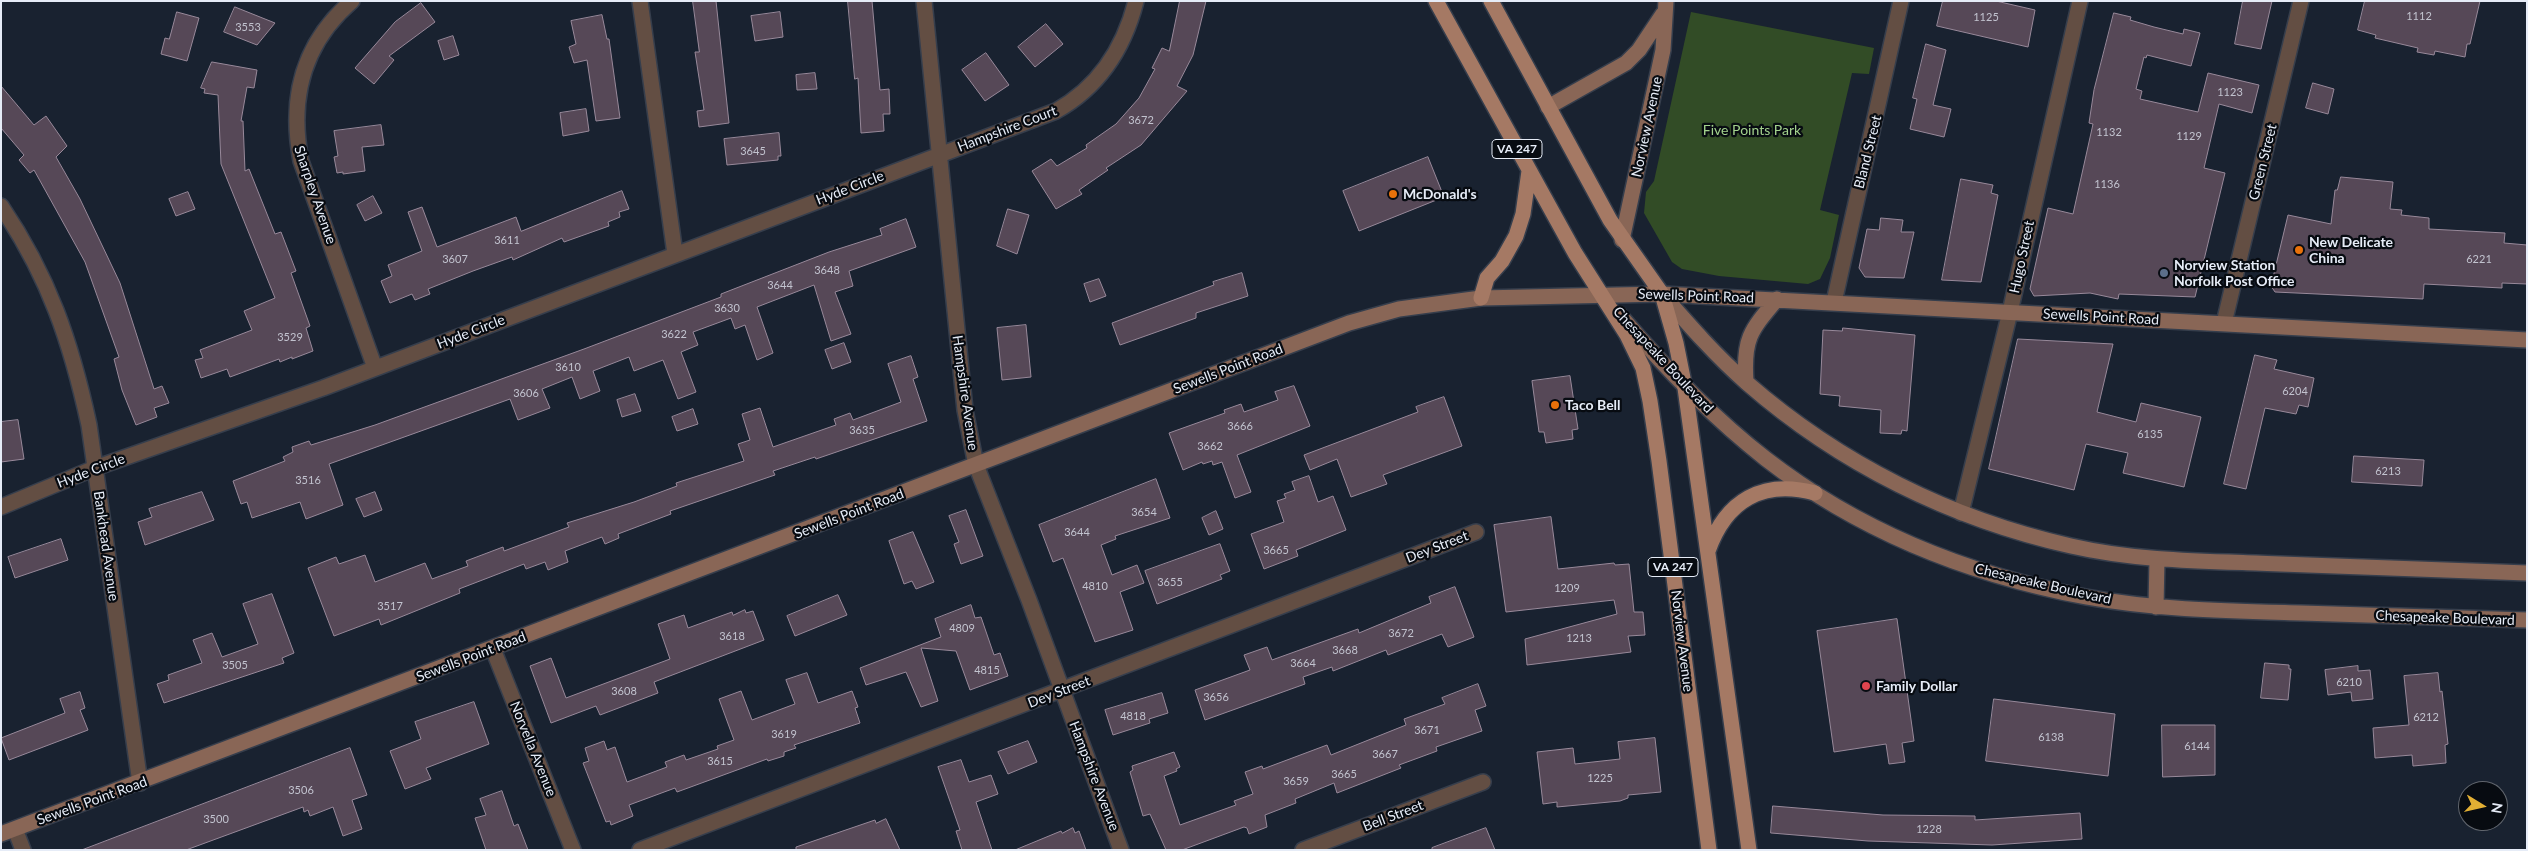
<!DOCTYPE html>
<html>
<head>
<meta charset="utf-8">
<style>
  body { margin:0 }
  #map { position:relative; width:2528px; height:851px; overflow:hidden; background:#192230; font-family:Lato,sans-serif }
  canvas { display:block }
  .frame { position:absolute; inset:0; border:2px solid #e6ecf7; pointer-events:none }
  .north { position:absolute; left:2458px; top:781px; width:50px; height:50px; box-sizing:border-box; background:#070b11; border:1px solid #60656d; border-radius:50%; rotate:99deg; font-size:14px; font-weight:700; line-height:20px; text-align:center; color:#e6ecf7 }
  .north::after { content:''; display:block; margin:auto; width:18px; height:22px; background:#e2af34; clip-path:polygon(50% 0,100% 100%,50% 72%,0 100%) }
</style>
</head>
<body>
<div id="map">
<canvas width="2528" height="851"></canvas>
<div class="frame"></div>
<div class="north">N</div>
</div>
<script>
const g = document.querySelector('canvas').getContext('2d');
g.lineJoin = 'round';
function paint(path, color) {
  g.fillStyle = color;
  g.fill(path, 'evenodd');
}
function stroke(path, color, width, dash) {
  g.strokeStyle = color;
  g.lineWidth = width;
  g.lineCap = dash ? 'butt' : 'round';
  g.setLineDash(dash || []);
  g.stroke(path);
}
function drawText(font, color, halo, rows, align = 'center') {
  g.font = font + ' Lato,sans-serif';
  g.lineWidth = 4.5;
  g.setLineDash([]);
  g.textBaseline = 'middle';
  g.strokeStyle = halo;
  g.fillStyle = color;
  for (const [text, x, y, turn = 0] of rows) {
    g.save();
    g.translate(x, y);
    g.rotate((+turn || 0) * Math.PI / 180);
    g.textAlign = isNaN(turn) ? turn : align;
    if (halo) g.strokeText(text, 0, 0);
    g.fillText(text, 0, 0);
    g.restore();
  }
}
const green = new Path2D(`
  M1691,12L1874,48L1869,74L1852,73L1820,210L1839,215L1830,258L1820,279L1808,284L1719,276L1682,269L1672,262L1644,213L1646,192L1654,181Z`);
const building = new Path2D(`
  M693,1H716L729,123L699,127L697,111L704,110L695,52H699Z
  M848,1H872L880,90L889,89L890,114H883L884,131L861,133L858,78L855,79Z
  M1180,1H1206L1193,55L1177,86L1187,91L1141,145L1106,168L1108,170L1079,190L1082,194L1056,209L1032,171L1051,159L1057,166L1087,148L1086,145L1116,124L1139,98L1155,69L1152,68L1162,48L1169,51Z
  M1943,1H1996L2035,10L2028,47L1937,26Z
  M2243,1H2272L2261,49L2235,44Z
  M2365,1H2480L2470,44H2467L2465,57L2435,51L2434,55L2417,52L2418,48L2375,38L2376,35L2358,30Z
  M421,3L435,22L389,56L394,60L374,84L355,68L395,22Z
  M235,7L275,23L257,45L224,32Z
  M177,12L199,18L187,61L161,54L165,38L169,39Z
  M780,12L783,37L755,41L751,16Z
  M2114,13L2131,17L2130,20L2154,27L2183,34L2184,29L2200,33L2191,66L2147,55L2146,58L2144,57L2136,89L2142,91L2140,99L2198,112L2208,73L2259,85L2252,113L2219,104L2204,168L2225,173L2195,297L2119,294L2118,299L2090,293L2034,296L2030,289L2048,208L2073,214L2093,124L2089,123L2094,90Z
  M602,15L607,39H609L620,118L596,121L587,60L574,63L569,47L576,44L571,21Z
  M1046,24L1063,44L1035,67L1018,47Z
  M453,36L459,55L444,60L438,41Z
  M1926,44L1946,50L1933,105L1951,109L1944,137L1910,129L1917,99L1913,98Z
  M986,53L1009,85L985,101L962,70Z
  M212,62L257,70L254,88L247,87L241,121H243L245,171L249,169L275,234L281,232L296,271L291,273L310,326L306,328L313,351L292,359V357L280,362L279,359L230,377L227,369L201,378L195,360L203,358L200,350L252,330L244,311L275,298L221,164L218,95L204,93L205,89L201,88Z
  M815,73L817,89L797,90L796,75Z
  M2313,83L2334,89L2328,114L2306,108Z
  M1,86L34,125L46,116L67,146L56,157L80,199L120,283L154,389L162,386L169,403L154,408L157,417L136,425L122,390L114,359L119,357L85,262L34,170L30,173L19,160L24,155L1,128Z
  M586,109L589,131L563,136L560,113Z
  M381,125L384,145L362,147L365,171L343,174V172L337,173L334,157L338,156L334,131Z
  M779,133L781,156H778V160L727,165L724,139Z
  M1428,157L1444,197L1359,231L1343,191Z
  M2341,177L2393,182L2390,209L2402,210L2401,215L2429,218V229L2505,233L2504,243L2527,245V284L2502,283V288L2424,284L2423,299L2275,292L2271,286L2288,215L2331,224L2335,190H2337Z
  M1961,179L1993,185L1991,193L1998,195L1981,282L1942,280Z
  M622,191L629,209L619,212L620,217L608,222L609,226L564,242L562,238L513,260L512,257L473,271L428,289L430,294L415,300L412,294L390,303L381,281L392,276L388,265L422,251L408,212L422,207L437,247L516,217L521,231Z
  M188,192L195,209L176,216L169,199Z
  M373,196L382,213L365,221L357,205Z
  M1008,209L1029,215L1017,254L997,246Z
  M1881,218L1903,220L1901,232H1914L1904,278L1865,277L1859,268L1867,229L1879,230Z
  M906,219L916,247L849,271L853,286L835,292L851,334L831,341L814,285L757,307L773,353L757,360L745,325L735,329L731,318L693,332L698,345L681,352L696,392L678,399L663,360L634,371L629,357L593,371L600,391L580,399L572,377L542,389L550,408L518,420L510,399L329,464L343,505L306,519L300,502L252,518L247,502L241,504L233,481L285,461L283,457L293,452L292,447L309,441L311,445L375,425L584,349L721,297V294L829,252L882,235L880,229Z
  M1242,273L1248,296L1196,313V318L1120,345L1112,323L1214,285L1213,282Z
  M1099,279L1106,296L1090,302L1084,284Z
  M1026,325L1031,377L1002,380L997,328Z
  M1843,328L1915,335L1907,431L1902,430L1901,434L1880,433L1881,410L1839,406L1840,396L1820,394L1823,330L1842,331Z
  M2018,339L2113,344L2097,412L2136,422L2141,403L2201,417L2184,487L2123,473L2128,453L2086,444L2074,490L1989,469Z
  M844,343L851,362L832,369L825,350Z
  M2255,355L2277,360L2274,369L2314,378L2308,407L2299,405L2296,414L2265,408L2246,489L2224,484Z
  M911,356L918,377L913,379L927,421L816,459L815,457L773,471L775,475L772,476L670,511L671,514L618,534L619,538L605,544L602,537L565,551L568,562L548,570L545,562L526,569L524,564L459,589L460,593L381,625L379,619L334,636L308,568L336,557L339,564L365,555L375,582L425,563L432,579L468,566L466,561L503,547L504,551L569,527L567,523L634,502L677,486L676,483L744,461L738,444L750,440L742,414L760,408L773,447L836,425L834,419L850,413L853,420L901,402L888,364Z
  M1570,376L1578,429L1572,430L1573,439L1546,443L1544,432H1539L1532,381Z
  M1294,386L1310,426L1237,455L1251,492L1235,498L1222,462L1213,465L1212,461L1203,464L1202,462L1183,470L1169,433L1225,413L1224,410L1241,404L1244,412L1278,400L1275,392Z
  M635,394L641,411L622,417L617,400Z
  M1444,397L1462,446L1383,475L1387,484L1351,497L1337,459L1310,470L1304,455L1418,412L1416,407Z
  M693,409L698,424L677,431L672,417Z
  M18,420L24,459L1,462V422Z
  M2354,456L2424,460L2422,486L2352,482Z
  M1309,476L1318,502L1333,496L1346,530L1296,550L1298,556L1264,569L1251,534L1284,522L1277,501L1286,498L1284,494L1295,490L1292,482Z
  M1156,479L1170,518L1115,536L1116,539L1101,545L1112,575L1137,565L1144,583L1120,592L1133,630L1095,642L1063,558L1053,562L1039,525Z
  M202,492L214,520L145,545L138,522L152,517L149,509Z
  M375,492L382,510L364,517L356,499Z
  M966,510L983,556L961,564L954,544L959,542L949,516Z
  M1216,511L1223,529L1209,535L1202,518Z
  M1551,517L1558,569L1614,563L1615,565L1629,564L1634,612H1643L1645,635L1628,636L1631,652L1527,665L1525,639L1617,614L1614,600L1506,612L1494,525Z
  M913,532L934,582L916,589L912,581L904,584L889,541Z
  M61,539L68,560L15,578L8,557Z
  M1220,544L1230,571L1220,575L1222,579L1157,604L1145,571Z
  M1455,587L1474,637L1448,647L1442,634L1388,655L1386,650L1333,671L1332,667L1303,677L1305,684L1205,720L1195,690L1250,670L1244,655L1267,647L1272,660L1358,629L1359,633L1431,603L1429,597Z
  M272,594L294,653L282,658L284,663L164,703L157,684L169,680L168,675L202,663L193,640L212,633L222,657L258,644L243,604Z
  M838,595L847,615L795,636L787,616Z
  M971,605L975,618L981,617L994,655L1000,653L1008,676L970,690L956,651L921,648L938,701L921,707L906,672L866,685L860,668L941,637L935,619Z
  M745,610L746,613L753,611L764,640L654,682L658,693L600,715L596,706L551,723L530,666L551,658L566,698L670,659L658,624L684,615L688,628L732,612L733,615Z
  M1897,619L1914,741L1902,743L1905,762L1889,764L1886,744L1834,752L1817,631Z
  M2265,663L2289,665V669H2291L2288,700L2261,698Z
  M2358,666V671L2370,670L2373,699L2352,701L2351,692L2328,695L2325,670Z
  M807,673L818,703L852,691L858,707L855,708L860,723L794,745L796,748L784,752V756L768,761L767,759L677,792L675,788L629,805L633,816L611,825L610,821L606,822L583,763L589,761L585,748L604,741L607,750L615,747L627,782L667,767L665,762L684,755L686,760L718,749L717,746L734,740L719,699L741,691L752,720L795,704L786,680Z
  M2438,673L2440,692L2442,691L2448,744L2445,745L2446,763L2413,766L2412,755L2375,758L2373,728L2409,725L2404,676Z
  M1478,684L1486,706L1475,710L1482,731L1436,747L1437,751L1399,765L1401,768L1337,793L1334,783L1295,799L1296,803L1265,815L1267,827L1249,834L1247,828L1244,827L1182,850H1166L1150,814L1143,816L1130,772L1133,770L1132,766L1174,752L1180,767L1176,769L1177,771L1164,776L1180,825L1236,805L1234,801L1253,794L1245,772L1262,766L1263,769L1327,745L1331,755L1406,725L1404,719L1445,704L1442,698Z
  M80,692L85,708L80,710L88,730L9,760L1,738L65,713L60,699Z
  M1162,693L1168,713L1149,719L1150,723L1113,735L1105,710Z
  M1994,699L2115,714L2108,776L1986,761Z
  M474,702L489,744L426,768L431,779L405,789L390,751L421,739L415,722Z
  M2162,725H2215V775L2163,777Z
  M1655,738L1661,792L1628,795V798L1620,801L1557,807V802L1543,804L1537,752L1573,748L1575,764L1620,759L1618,742Z
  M1028,741L1037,762L1008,774L998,752Z
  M350,748L367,795L352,800L362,829L343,836L333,807L310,816L308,810L304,812L303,807L186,850H82Z
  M961,760L969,782L991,775L998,794L976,802L992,850H962L956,831L960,830L938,767Z
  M502,791L514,826L518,824L528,850H486L475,818L486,815L480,799Z
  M1773,806L1883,815L1975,816V820L2080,813L2082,839L1992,845L1868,841L1771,833Z
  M886,819L900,850H796V847L875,820L876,823Z
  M1073,828L1075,833L1079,831L1086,850H1015L1061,831L1062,833Z
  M1486,828L1495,850H1432V848Z`);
const street = new Path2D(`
  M352,1C302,44 289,99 301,161L375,368
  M640,1L675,254
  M924,1L965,410L976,465L1029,600L1121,850
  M1,206C49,277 71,342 89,425L140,783
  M1834,302L1901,1
  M2224,323L2301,1
  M1,507L95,468L323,388L1056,111C1099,87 1124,48 1136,1
  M1961,513L2010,312L2080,1
  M493,649L573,850
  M15,829L23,850
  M640,850L1476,532
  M1303,850L1483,782`);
const secondary = new Path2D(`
  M1548,107L1626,63L1639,50L1663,14
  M1622,240L1663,50L1666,1
  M1662,294C1689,325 1716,356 1747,383C1840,464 1951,519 2071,546C2132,560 2194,561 2256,563C2346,567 2436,570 2527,573
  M1619,314C1664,367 1711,416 1766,459C1859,531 1970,575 2086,597C2157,610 2229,611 2301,613C2376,616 2451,618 2527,620
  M1746,382C1743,339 1750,331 1777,299
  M2156,607L2157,559
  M1,834L1349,323L1399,309L1481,298L1662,294L2527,340`);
const primary = new Path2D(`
  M1436,1L1575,253L1627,335L1643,368L1650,401L1659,461L1709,850
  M1491,1L1610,220L1662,294L1676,343L1685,388L1749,850
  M1481,298L1487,278L1502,261L1516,236L1523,214L1529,171
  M1708,551C1726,500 1763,479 1815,493`);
const markers = [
  [1393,194,5,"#e8710a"],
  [2299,250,5,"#e8710a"],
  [2164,273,5,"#5c6f8a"],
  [1555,405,5,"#e8710a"],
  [1866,686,5,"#e0444e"]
];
const numberNames = [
  ["1112",2419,16],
  ["1125",1986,17],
  ["3553",248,27],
  ["1123",2230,92],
  ["3672",1141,120],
  ["1132",2109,132],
  ["1129",2189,136],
  ["3645",753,151],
  ["1136",2107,184],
  ["3611",507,240],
  ["3607",455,259],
  ["6221",2479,259],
  ["3648",827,270],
  ["3644",780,285],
  ["3630",727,308],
  ["3622",674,334],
  ["3529",290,337],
  ["3610",568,367],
  ["6204",2295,391],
  ["3606",526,393],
  ["3666",1240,426],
  ["3635",862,430],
  ["6135",2150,434],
  ["3662",1210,446],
  ["6213",2388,471],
  ["3516",308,480],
  ["3654",1144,512],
  ["3644",1077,532],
  ["3665",1276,550],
  ["3655",1170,582],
  ["4810",1095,586],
  ["1209",1567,588],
  ["3517",390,606],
  ["4809",962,628],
  ["3672",1401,633],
  ["3618",732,636],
  ["1213",1579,638],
  ["3668",1345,650],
  ["3664",1303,663],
  ["3505",235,665],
  ["4815",987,670],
  ["6210",2349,682],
  ["3608",624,691],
  ["3656",1216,697],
  ["4818",1133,716],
  ["6212",2426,717],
  ["3671",1427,730],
  ["3619",784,734],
  ["6138",2051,737],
  ["6144",2197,746],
  ["3667",1385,754],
  ["3615",720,761],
  ["3665",1344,774],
  ["1225",1600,778],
  ["3659",1296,781],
  ["3506",301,790],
  ["3500",216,819],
  ["1228",1929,829]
];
const shields = [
  [1517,149,50],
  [1673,567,50]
];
const shieldNames = [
  ["VA 247",1517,149],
  ["VA 247",1673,567]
];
const streetNames = [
  ["Norview Avenue",1647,127,-78],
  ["Hampshire Court",1007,129,-21],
  ["Bland Street",1868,152,-76],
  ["Green Street",2263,162,-76],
  ["Hyde Circle",850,188,-21],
  ["Sharpley Avenue",315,195,71],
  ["Hugo Street",2022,257,-78],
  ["Sewells Point Road",1696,296,2],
  ["Sewells Point Road",2101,317,3],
  ["Hyde Circle",471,332,-21],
  ["Chesapeake Boulevard",1663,360,47],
  ["Sewells Point Road",1228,369,-21],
  ["Hampshire Avenue",965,393,82],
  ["Hyde Circle",91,471,-21],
  ["Sewells Point Road",849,514,-21],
  ["Bankhead Avenue",106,546,82],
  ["Dey Street",1437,547,-21],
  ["Chesapeake Boulevard",2043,584,13],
  ["Chesapeake Boulevard",2445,618,2],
  ["Norview Avenue",1682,641,83],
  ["Sewells Point Road",471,657,-21],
  ["Dey Street",1059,692,-21],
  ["Norvella Avenue",533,749,68],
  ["Hampshire Avenue",1094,776,69],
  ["Sewells Point Road",92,801,-20],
  ["Bell Street",1393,816,-21]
];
const parkNames = [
  ["Five Points Park",1752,130]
];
const poiNames = [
  ["McDonald's",1403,194],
  ["New Delicate",2309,242],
  ["China",2309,258],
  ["Norview Station",2174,265],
  ["Norfolk Post Office",2174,281],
  ["Taco Bell",1565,405],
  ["Family Dollar",1876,686]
];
paint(green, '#324c26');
paint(building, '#564857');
stroke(building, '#98899a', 1);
stroke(street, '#363e4c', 18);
stroke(secondary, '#363e4c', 18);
stroke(primary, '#363e4c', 18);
stroke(street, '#634e43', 15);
stroke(secondary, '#896656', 15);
stroke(primary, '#a57964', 15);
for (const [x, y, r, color] of markers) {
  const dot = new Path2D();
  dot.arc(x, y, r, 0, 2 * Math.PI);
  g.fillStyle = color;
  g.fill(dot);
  stroke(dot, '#070b11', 2);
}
drawText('11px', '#c2c3cf', null, numberNames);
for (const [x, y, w] of shields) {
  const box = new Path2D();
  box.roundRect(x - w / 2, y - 9.5, w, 19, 4);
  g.fillStyle = '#070b11';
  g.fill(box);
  stroke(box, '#e6ecf7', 1);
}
drawText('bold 12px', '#e6ecf7', null, shieldNames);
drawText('14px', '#e6ecf7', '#070b11', streetNames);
drawText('14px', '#a3d28d', '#070b11', parkNames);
drawText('bold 14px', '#e6ecf7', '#070b11', poiNames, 'left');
</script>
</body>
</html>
